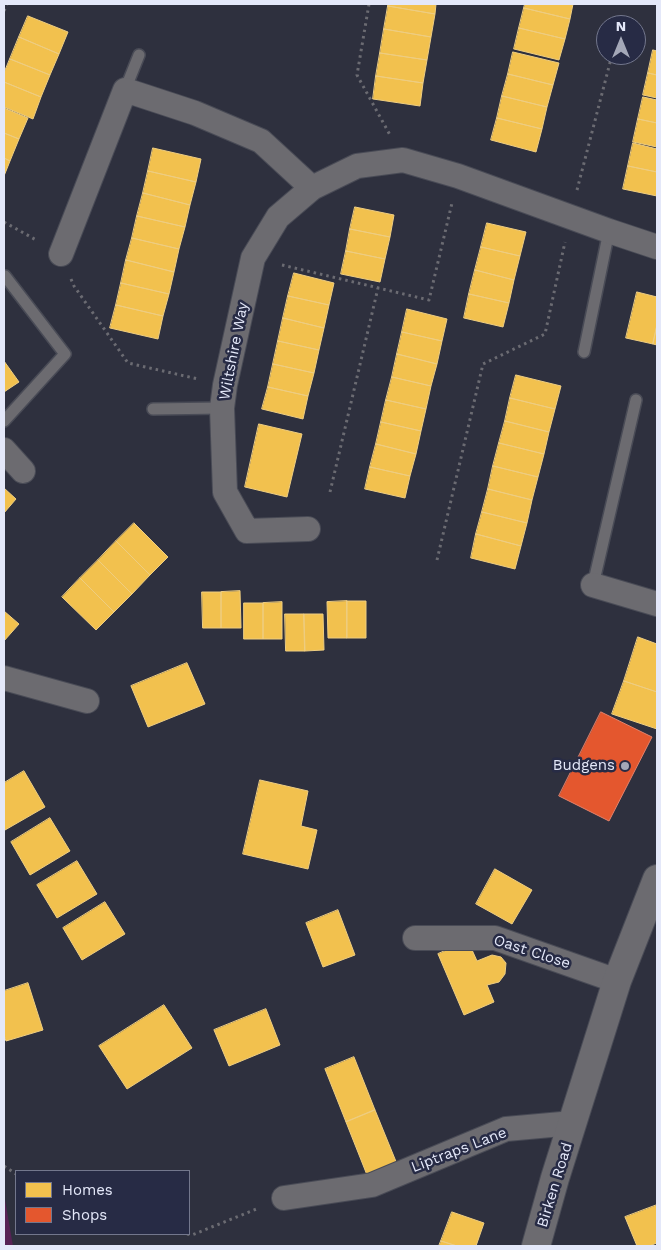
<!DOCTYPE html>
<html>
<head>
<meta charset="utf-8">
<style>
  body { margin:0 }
  #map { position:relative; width:661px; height:1250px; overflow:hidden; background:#2e303e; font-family:"Work Sans",sans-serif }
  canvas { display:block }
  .frame { position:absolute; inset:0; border:5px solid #e4e8f9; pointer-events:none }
  .legend { position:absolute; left:15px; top:1170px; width:175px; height:65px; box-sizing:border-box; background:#272b45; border:1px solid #73778d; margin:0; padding:6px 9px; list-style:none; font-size:15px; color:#e4e8f9 }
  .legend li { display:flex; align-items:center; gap:10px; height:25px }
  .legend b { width:25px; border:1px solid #73778d }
  .north { position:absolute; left:596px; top:15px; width:50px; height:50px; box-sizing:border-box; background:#272b45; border:1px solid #73778d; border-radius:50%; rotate:0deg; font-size:14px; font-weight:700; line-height:20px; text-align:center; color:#e4e8f9 }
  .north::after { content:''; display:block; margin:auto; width:18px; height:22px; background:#a4a8b8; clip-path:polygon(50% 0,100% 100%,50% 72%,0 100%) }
</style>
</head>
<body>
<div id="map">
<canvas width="661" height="1250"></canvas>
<div class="frame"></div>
<ul class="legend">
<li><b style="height:14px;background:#f2c14e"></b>Homes</li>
<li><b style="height:14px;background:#e4572e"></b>Shops</li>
</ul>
<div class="north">N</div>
</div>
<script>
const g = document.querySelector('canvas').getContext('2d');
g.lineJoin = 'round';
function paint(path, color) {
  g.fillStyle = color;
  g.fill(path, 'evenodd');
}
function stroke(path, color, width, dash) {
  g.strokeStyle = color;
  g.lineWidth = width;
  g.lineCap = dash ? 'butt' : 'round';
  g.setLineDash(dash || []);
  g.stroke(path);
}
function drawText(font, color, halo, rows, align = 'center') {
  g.font = font + ' "Work Sans",sans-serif';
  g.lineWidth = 5;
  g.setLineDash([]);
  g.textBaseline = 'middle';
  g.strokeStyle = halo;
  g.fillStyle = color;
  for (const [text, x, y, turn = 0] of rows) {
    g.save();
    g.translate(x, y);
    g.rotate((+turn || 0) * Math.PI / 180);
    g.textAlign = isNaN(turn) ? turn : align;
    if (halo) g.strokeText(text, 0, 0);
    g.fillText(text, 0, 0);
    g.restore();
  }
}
const green = new Path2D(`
  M4,1194L13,1246H4Z`);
const homes = new Path2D(`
  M388,4H436L435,14L388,6Z
  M525,4H573L570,19L524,8Z
  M388,6L435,14L431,37L384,29Z
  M524,8L570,19L565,39L519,28Z
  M28,16L68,32L59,54L19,37Z
  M519,28L565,39L559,60L514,49Z
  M384,29L431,37L427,60L380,53Z
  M19,37L59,54L50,75L10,59Z
  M653,50L657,51V75L648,73Z
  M513,52L559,63L553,85L508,74Z
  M380,53L427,60L423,83L376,76Z
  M10,59L50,75L41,97L4,82V73Z
  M648,73L657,75V98L643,95Z
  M508,74L553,85L547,107L502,96Z
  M376,76L423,83L420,106L373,99Z
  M4,82L41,97L33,119L4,107Z
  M502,96L547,107L542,129L497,118Z
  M643,97L657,100V123L638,119Z
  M4,108L28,118L19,139L4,133Z
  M497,118L542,129L536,152L491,140Z
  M638,119L657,123V147L633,142Z
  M4,133L19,139L10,161L4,158Z
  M633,143L657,149V172L628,166Z
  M153,148L201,159L196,182L148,171Z
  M4,158L10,161L4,176Z
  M628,166L657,172V196L623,189Z
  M148,171L196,182L190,205L143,193Z
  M143,193L190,205L185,227L137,216Z
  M355,207L394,215L390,237L350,229Z
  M137,216L185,227L179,249L132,238Z
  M487,223L526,232L520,256L481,247Z
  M350,229L390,237L385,259L346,251Z
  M132,238L179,249L174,272L126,260Z
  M481,247L520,256L514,280L475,270Z
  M346,251L385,259L380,282L341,274Z
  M126,260L174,272L169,294L121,283Z
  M475,270L514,280L509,303L469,294Z
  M294,273L334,283L329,305L288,296Z
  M121,283L169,294L163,316L116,305Z
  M637,292L657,297V325L653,344L626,338Z
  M469,294L509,303L503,327L464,318Z
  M288,296L329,305L324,328L283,318Z
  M116,305L163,316L158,339L110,328Z
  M407,309L447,319L442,341L402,332Z
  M283,318L324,328L319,350L278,341Z
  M657,325V345L653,344Z
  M402,332L442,341L437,364L397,354Z
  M278,341L319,350L314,373L273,364Z
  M397,354L437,364L431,386L392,377Z
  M4,361L19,382L4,392Z
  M273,364L314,373L308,396L268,387Z
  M516,375L561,386L555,409L510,398Z
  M392,377L431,386L426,409L386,400Z
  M268,387L308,396L303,419L262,409Z
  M510,398L555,409L549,432L505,421Z
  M386,400L426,409L421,431L381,422Z
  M505,421L549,432L544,454L499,443Z
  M381,422L421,431L416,454L376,444Z
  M259,424L302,434L287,497L245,487Z
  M499,443L544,454L538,477L493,466Z
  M376,444L416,454L410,476L370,467Z
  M493,466L538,477L532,500L488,489Z
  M370,467L410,476L405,498L365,489Z
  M4,488L16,499L4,513Z
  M488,489L532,500L527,523L482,512Z
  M482,512L527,523L521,546L476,534Z
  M134,523L168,557L150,575L116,541Z
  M476,534L521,546L515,569L471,558Z
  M116,541L150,575L132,594L98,560Z
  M98,560L132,594L114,612L80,578Z
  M80,578L114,612L96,630L62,597Z
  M240,591L241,628H221V592Z
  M202,592H221V628H203Z
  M347,601V638H328L327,602Z
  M347,601H366V638H347Z
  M282,602V639H263V603Z
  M244,603H263V639H244Z
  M4,611L19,624L4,641Z
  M285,614H304L305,651H286Z
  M304,614H323L324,650L305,651Z
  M638,637L657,644V692L624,681Z
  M187,663L205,704L148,727L131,686Z
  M624,681L657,692V729L612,714Z
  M24,771L45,807L5,830L4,828V783Z
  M260,780L308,791L301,826L317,830L308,869L243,854Z
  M50,818L70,851L30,875L11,842Z
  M77,861L97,894L57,918L37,885Z
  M495,869L532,890L512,924L476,904Z
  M105,902L125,934L82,960L63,928Z
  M338,910L355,955L323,967L306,923Z
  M468,941L477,961L492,955L501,957L506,963L505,974L499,982L487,985L494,1002L464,1015L438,954Z
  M28,983L43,1030L6,1041L4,1035V991Z
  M164,1005L192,1048L127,1089L99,1046Z
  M266,1009L280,1045L229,1066L214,1030Z
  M354,1057L375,1110L346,1122L325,1069Z
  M375,1110L397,1164L367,1175L346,1122Z
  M657,1205V1243L649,1246H637L625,1217Z
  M452,1212L484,1223L476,1246H457L441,1241Z
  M441,1241L457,1246H439Z`);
const shops = new Path2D(`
  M601,712L652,737L609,821L559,796Z`);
const path = new Path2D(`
  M369,4L357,75L390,135
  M4,11L7,4
  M577,190L612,55
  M4,222L38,241
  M282,265L429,300L452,203
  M71,279L74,286L128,363L198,379
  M330,492L378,288
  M437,560L483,364L545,334L565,242
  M4,1166L16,1174
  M187,1234L192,1235L259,1208`);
const service = new Path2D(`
  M125,90L139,55
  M584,352L609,231
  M153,409L222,408
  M4,421L65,354L5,276
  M593,585L636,400`);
const minor = new Path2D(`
  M61,254L125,90L195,113L261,141L312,188
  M4,450L23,471
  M308,529L247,531L225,492L222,408L225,385L253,258L278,217L312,188L357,166L403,160L458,176L609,231L657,247
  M593,585L657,604
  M4,678L87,701
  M415,938H495L617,981
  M284,1198L372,1185L506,1129L573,1123`);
const tertiary = new Path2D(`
  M536,1246L555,1178L617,981L657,879`);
const markers = [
  [625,766,5,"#a4a8b8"]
];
const streetNames = [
  ["Wiltshire Way",234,351,-79],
  ["Oast Close",532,952,18],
  ["Liptraps Lane",459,1150,-21],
  ["Birken Road",555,1185,-73]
];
const poiNames = [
  ["Budgens",615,766]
];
paint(green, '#572255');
paint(homes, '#f2c14e');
stroke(homes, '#eecd81', 1);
paint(shops, '#e4572e');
stroke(shops, '#e4826b', 1);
stroke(service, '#494b56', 14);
stroke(minor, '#494b56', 26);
stroke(tertiary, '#494b56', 30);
stroke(path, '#6b6b72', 3, [2.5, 4]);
stroke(service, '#6c6b70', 11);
stroke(minor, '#6c6b70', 24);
stroke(tertiary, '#6c6b70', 28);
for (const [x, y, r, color] of markers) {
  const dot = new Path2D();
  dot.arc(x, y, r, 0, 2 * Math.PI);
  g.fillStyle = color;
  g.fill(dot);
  stroke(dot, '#272b45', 2);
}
drawText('15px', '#e4e8f9', '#272b45', streetNames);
drawText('15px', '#e4e8f9', '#272b45', poiNames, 'right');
</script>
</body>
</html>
